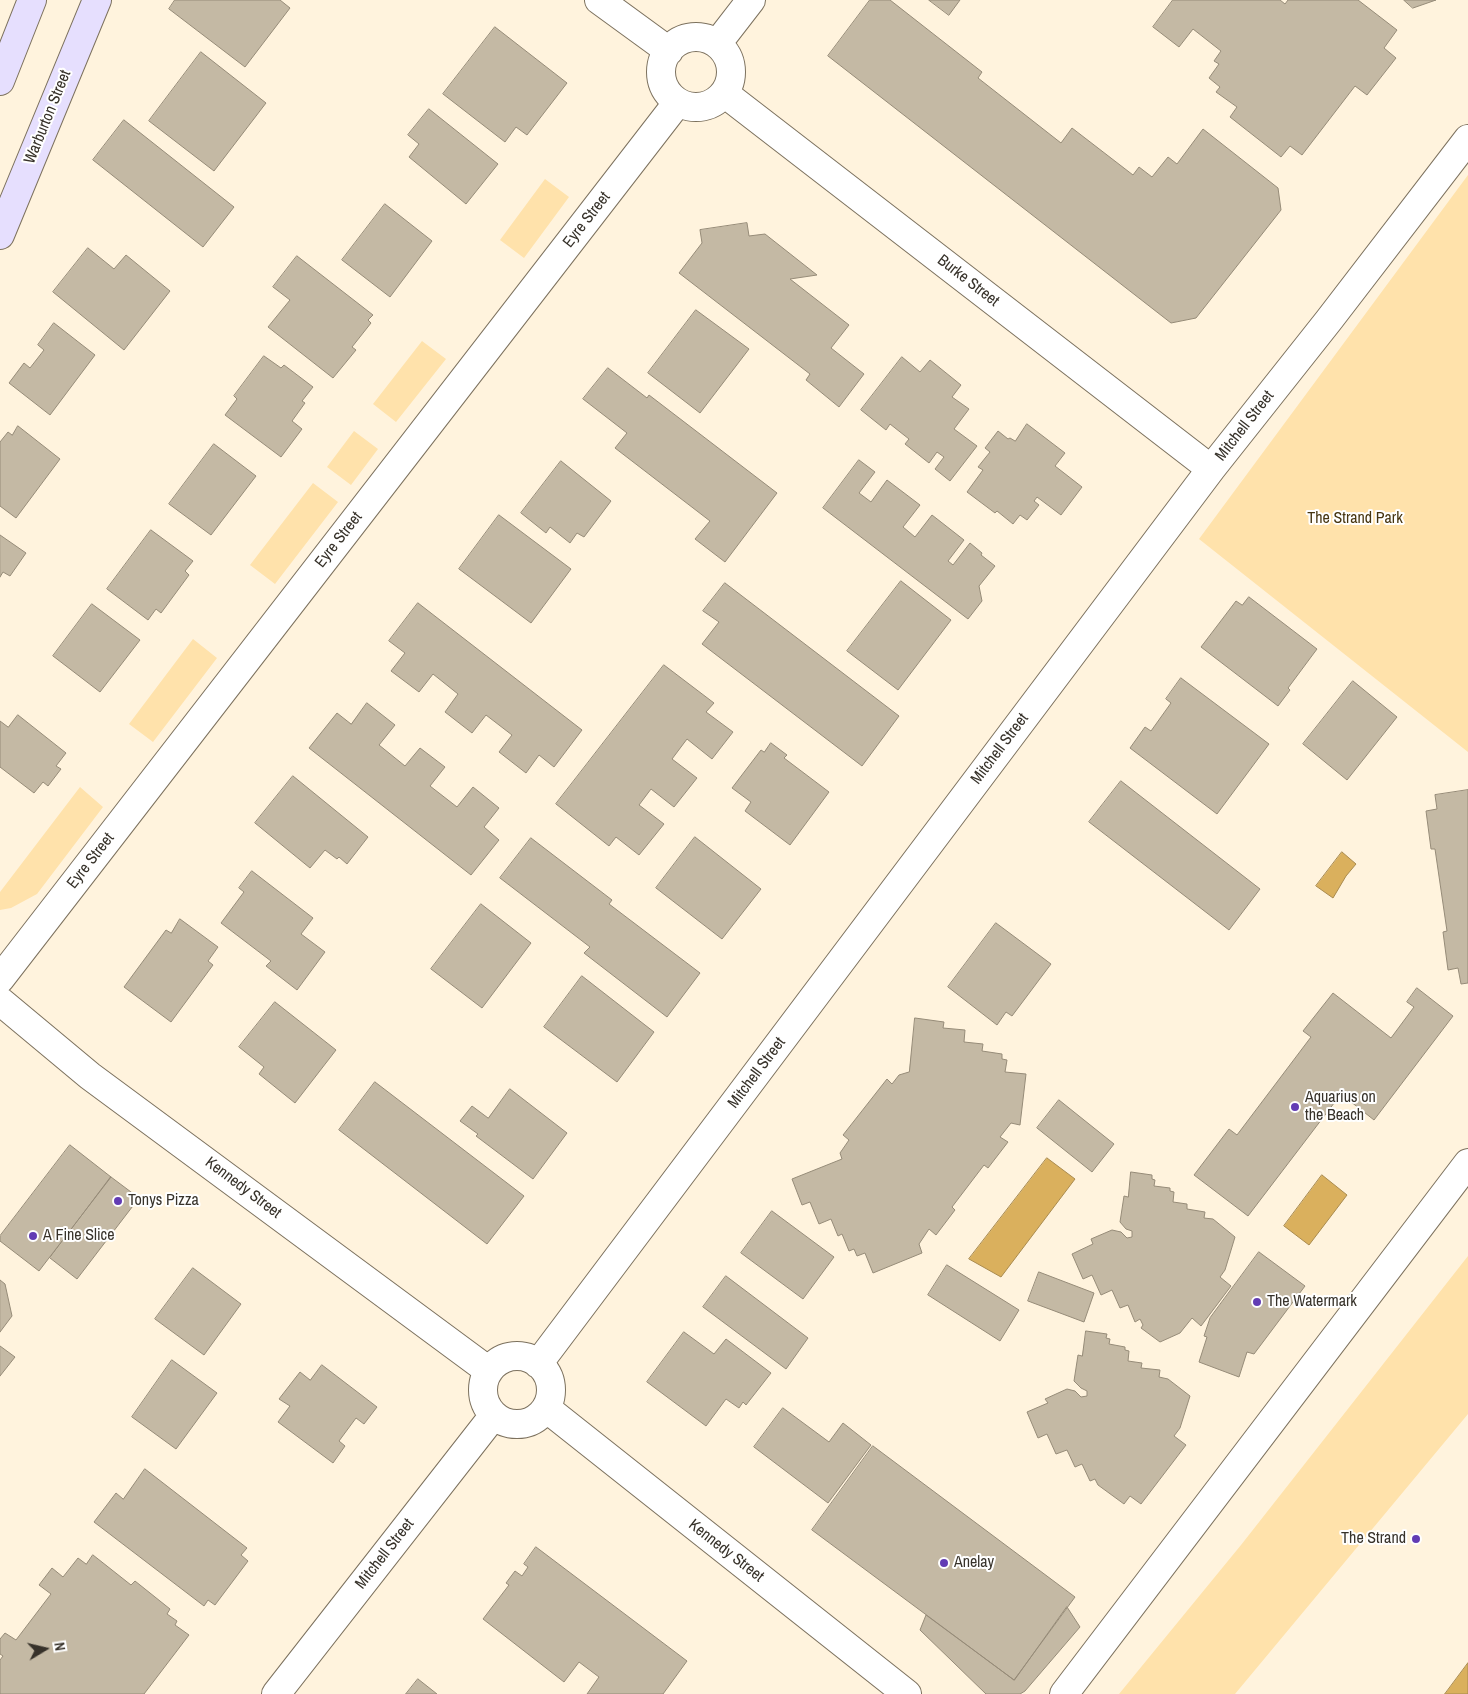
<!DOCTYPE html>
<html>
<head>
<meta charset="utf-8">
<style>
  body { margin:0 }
  #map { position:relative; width:1468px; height:1694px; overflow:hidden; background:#fff3dd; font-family:"Archivo Narrow",sans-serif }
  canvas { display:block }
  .north { position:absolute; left:20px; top:1624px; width:50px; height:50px; -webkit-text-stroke:4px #fff; paint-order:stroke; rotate:81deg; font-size:14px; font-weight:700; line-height:20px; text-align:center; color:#37322a }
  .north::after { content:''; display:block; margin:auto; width:18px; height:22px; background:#37322a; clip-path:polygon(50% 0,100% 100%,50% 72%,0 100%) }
</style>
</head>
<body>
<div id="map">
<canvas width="1468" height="1694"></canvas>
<div class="north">N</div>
</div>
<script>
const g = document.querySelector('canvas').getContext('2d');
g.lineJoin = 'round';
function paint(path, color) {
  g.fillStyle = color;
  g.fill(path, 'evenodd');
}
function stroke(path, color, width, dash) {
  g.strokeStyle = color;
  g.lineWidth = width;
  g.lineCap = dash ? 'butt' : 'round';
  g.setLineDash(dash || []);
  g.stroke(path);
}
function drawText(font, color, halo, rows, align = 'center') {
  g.font = font + ' "Archivo Narrow",sans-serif';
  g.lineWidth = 4;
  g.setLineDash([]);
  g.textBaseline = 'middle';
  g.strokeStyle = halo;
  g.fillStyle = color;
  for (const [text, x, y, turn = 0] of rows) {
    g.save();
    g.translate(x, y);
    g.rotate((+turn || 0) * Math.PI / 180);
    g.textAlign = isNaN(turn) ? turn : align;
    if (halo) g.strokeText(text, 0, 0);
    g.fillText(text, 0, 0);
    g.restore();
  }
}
const green = new Path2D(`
  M1468,175V752L1199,539Z
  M545,179L569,197L524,258L500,240Z
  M422,341L446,359L396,422L373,404Z
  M354,431L378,449L351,485L327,467Z
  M313,483L338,502L275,584L250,565Z
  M193,639L217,658L153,742L129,724Z
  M80,787L103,807L37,894L11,908L0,910V892Z
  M1468,1256V1414L1235,1694H1119L1241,1545Z`);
const water = new Path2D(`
  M1342,852L1356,864L1346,876L1333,898L1316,886Z
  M1047,1158L1075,1179L1001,1277L969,1259Z
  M1322,1175L1347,1195L1309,1245L1284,1226Z
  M1468,1663V1694H1445Z`);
const building = new Path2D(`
  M175,0H280L290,8L245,67L169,9Z
  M870,0H890L982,72L978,78L1061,143L1072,128L1133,175L1139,167L1152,177L1168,157L1177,164L1203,129L1278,188L1281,210L1196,318L1171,323L828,56Z
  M929,0H960L949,15Z
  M1173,0H1280L1285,4L1288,0H1358L1397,30L1384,48L1396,58L1367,95L1355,86L1302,155L1290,146L1281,157L1230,117L1237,107L1216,92L1220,87L1209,78L1219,64L1214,61L1221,51L1193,29L1179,47L1153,27Z
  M1404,0H1436L1413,8Z
  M495,27L567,83L527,135L516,127L505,142L443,94Z
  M201,52L266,103L214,171L149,121Z
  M429,109L498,164L466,204L409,157L419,144L408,135Z
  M124,120L234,207L203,247L93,160Z
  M385,204L432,241L390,297L342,260Z
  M747,223L749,236L765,234L817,275L790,279L849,325L831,348L864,374L839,407L806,380L810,374L679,273L702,243L700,230Z
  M88,248L114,269L126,255L170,291L124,350L53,292Z
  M297,256L373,315L368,320L371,323L352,347L356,350L333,378L268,327L290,300L273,287Z
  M696,310L749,349L700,413L648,373Z
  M54,323L95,355L50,415L9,383L24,363L30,368L44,350L38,345Z
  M264,356L281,368L284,365L313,387L302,401L305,403L292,421L302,429L281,457L225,415L237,399L234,396Z
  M902,357L920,372L930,360L961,385L952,397L969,409L954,429L977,446L950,481L935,469L944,457L937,452L929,463L905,444L909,439L890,424L886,430L861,410Z
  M608,368L647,398L649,395L777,493L725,562L695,539L710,521L615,448L627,433L583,399Z
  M1027,424L1065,453L1055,466L1082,487L1061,515L1037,497L1034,501L1039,505L1027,520L1020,515L1013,524L997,511L995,513L967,492L983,470L978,467L990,452L985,448L998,431L1008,439L1010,438L1015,441Z
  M18,426L60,459L16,518L0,506V442L8,432L12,435Z
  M214,444L256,476L211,535L169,504Z
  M859,460L875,472L859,493L871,502L887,480L920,505L903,527L915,537L932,515L964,540L948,561L953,565L970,543L982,553L981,555L995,566L979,586L982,601L968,619L823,508Z
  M561,461L611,501L584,537L577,533L570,543L550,527L546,533L521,513Z
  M499,515L571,569L531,623L459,569Z
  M151,530L193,561L185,571L189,575L161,613L156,609L148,620L107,589Z
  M0,535L26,553L10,576L3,572L0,577Z
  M901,581L951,620L898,690L847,651Z
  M725,583L899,716L862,766L702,644L719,622L703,611Z
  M1249,597L1317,649L1288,688L1290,690L1278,706L1201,647L1236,601L1242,605Z
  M418,603L582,730L554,767L539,755L526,773L499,752L512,735L486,715L472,733L445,712L458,694L433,674L419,692L391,671L405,653L389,641Z
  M92,604L140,640L100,692L53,656Z
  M664,665L714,703L706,712L733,732L712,759L687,739L672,759L697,778L674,807L651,789L639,805L664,824L639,855L616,837L609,846L556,804Z
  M1181,678L1269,744L1217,814L1130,748L1145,727L1151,731L1171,703L1166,699Z
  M1353,681L1397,717L1347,780L1303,744Z
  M367,703L395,725L379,745L405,766L420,748L445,767L430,786L457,807L473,787L499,808L484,827L499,840L471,875L309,748L337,713L351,724Z
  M18,715L66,753L56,766L61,769L48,786L43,782L34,793L0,767V721L8,727Z
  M771,743L787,755L784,758L829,792L790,845L745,811L751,802L732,788L761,750L764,752Z
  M293,776L368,837L347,864L339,857L337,859L325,850L310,868L255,823Z
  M1121,781L1260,889L1229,930L1089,822Z
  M1468,790V983L1461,984L1458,968L1448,970L1443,932L1447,931L1435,849H1431L1426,811L1437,809L1435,795Z
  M695,837L761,889L722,939L656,888Z
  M531,838L612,900L609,904L700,973L667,1017L584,953L590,947L500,878Z
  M252,871L313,918L301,934L325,952L297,990L266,966L271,961L221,923L244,892L239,888Z
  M481,904L531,943L482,1008L431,969Z
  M180,919L218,947L208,961L213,965L171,1022L124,987L166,930L171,933Z
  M996,923L1051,964L1012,1016L1006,1012L997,1025L948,987Z
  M582,976L654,1032L617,1082L544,1027Z
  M1417,988L1453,1016L1374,1120L1341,1094L1248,1216L1194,1175L1229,1129L1237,1135L1311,1037L1303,1031L1333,993L1391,1038L1414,1007L1407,1002Z
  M275,1002L336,1050L295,1103L259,1074L264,1067L239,1047Z
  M915,1018L944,1022L943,1028L965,1030L964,1042L983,1044L982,1051L1002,1054V1059L1007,1060L1005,1072L1026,1074L1020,1125L1011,1123L1000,1137L1008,1142L988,1168L984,1165L952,1207L955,1210L936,1235L929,1229L919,1244L922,1253L873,1273L865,1253L857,1256L854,1249L849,1251L842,1234L838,1236L831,1219L819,1224L810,1202L802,1205L792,1179L842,1159L840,1153L849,1140L843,1135L887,1079L892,1084L899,1075L909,1072Z
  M375,1082L524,1196L487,1244L339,1130Z
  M510,1089L567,1133L533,1179L476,1136L478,1134L460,1121L472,1106L488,1118Z
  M1059,1100L1114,1144L1092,1172L1037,1128Z
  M70,1145L111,1177L39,1271L0,1241V1236Z
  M1131,1172L1152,1175V1179L1155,1180L1154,1186L1170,1188V1191L1174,1192L1173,1202L1187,1204V1209L1205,1212L1204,1218L1213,1219L1235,1237L1225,1270L1220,1277L1231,1286L1201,1326L1192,1318L1180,1333L1160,1342L1141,1328L1143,1325L1140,1319L1135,1322L1128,1305L1120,1308L1112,1290L1101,1295L1092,1275L1083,1279L1072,1254L1093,1244L1091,1239L1112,1230L1121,1232L1127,1238L1132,1237V1231L1126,1229L1120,1222L1124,1196L1128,1197Z
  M111,1177L139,1198L77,1279L50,1258Z
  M772,1211L834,1257L803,1299L741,1253Z
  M1259,1252L1305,1286L1254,1354L1247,1352L1239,1377L1199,1362L1207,1337L1204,1336L1210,1318Z
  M947,1265L1019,1310L1000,1341L928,1295Z
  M193,1268L241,1304L204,1355L155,1319Z
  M1039,1272L1094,1293L1084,1322L1028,1301Z
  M726,1276L808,1338L786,1369L703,1307Z
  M0,1280L5,1284L12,1316L0,1332Z
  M1086,1331L1107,1334L1106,1338L1110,1339L1109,1344L1125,1347V1350L1129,1351L1128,1361L1142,1363L1141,1368L1160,1370L1159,1377L1168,1379L1190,1396L1180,1428L1174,1436L1186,1445L1141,1504L1130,1496L1124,1504L1098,1485L1095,1479L1090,1481L1082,1464L1075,1467L1067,1450L1056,1454L1047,1434L1038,1438L1027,1412L1048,1403L1045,1399L1067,1389L1075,1391L1081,1397L1087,1396V1391L1081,1388L1074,1381L1078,1355L1082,1356Z
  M684,1332L714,1354L726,1339L771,1373L746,1405L743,1402L739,1408L726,1399L706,1426L647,1382Z
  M0,1346L15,1357L0,1376Z
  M172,1360L217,1393L176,1449L132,1417Z
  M322,1365L377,1407L364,1424L356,1418L339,1441L345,1446L333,1463L278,1422L290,1406L279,1399L300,1372L310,1380Z
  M783,1408L829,1442L843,1423L871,1445L828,1503L754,1447Z
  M873,1446L1075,1597L1014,1680L812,1530Z
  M145,1469L247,1548L241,1555L248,1561L215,1605L208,1600L204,1606L94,1522L116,1493L123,1499Z
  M536,1547L687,1661L663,1694H587L599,1677L579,1662L564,1682L483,1619L509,1585L506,1583L515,1571L522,1576L528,1567L524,1564Z
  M93,1555L131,1585L135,1581L170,1609L167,1614L177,1621L175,1625L189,1635L144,1694H0V1660L3,1656L0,1654V1639L5,1633L16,1640L51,1594L39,1585L52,1568L63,1577L78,1558L86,1564Z
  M1067,1607L1080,1627L1025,1691L1020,1694H986L920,1630L926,1615L1014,1680Z
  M418,1679L437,1694H406Z`);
const street = new Path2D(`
  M599,0L669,51
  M661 72a35 35 0 1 1 70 0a35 35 0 1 1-70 0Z
  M717,44L751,0
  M724,93L1211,469
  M0,979L678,102
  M0,1001L90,1076L489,1371
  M483 1390a34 34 0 1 1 68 0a34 34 0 1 1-68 0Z
  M538,1364L1211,469L1329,320L1468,139
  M546,1408L907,1694
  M276,1694L494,1415
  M1064,1694L1468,1163`);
const secondary = new Path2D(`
  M0,81L32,0
  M0,235L97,0`);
const markers = [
  [1295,1107,5,"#623cb4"],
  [118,1201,5,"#623cb4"],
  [33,1236,5,"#623cb4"],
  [1257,1302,5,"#623cb4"],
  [1416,1539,5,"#623cb4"],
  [944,1563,5,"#623cb4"]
];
const streetNames = [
  ["Warburton Street",48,117,-68],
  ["Eyre Street",587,220,-52],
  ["Burke Street",968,281,38],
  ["Mitchell Street",1245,426,-52],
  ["Eyre Street",339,540,-52],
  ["Mitchell Street",1000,749,-53],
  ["Eyre Street",91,861,-52],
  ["Mitchell Street",757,1073,-53],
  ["Kennedy Street",243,1188,37],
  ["Kennedy Street",726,1551,38],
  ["Mitchell Street",385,1554,-52]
];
const parkNames = [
  ["The Strand Park",1355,519]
];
const poiNames = [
  ["Aquarius on",1305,1098],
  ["the Beach",1305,1116],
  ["Tonys Pizza",128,1201],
  ["A Fine Slice",43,1236],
  ["The Watermark",1267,1302],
  ["The Strand",1406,1539,"right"],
  ["Anelay",954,1563]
];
paint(green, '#ffe2ab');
paint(water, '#dab05d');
stroke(water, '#a98a4e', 1);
paint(building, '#c4b9a4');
stroke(building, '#968b78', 1);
stroke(street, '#7c715e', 30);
stroke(secondary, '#7c715e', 30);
stroke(street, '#fff', 28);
stroke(secondary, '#e6dffe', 28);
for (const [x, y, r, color] of markers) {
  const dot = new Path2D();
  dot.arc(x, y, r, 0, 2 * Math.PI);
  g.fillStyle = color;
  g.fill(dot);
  stroke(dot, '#fff', 2);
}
drawText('16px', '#37322a', '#fff', streetNames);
drawText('16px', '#463510', '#fff', parkNames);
drawText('16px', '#37322a', '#fff', poiNames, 'left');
</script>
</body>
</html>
